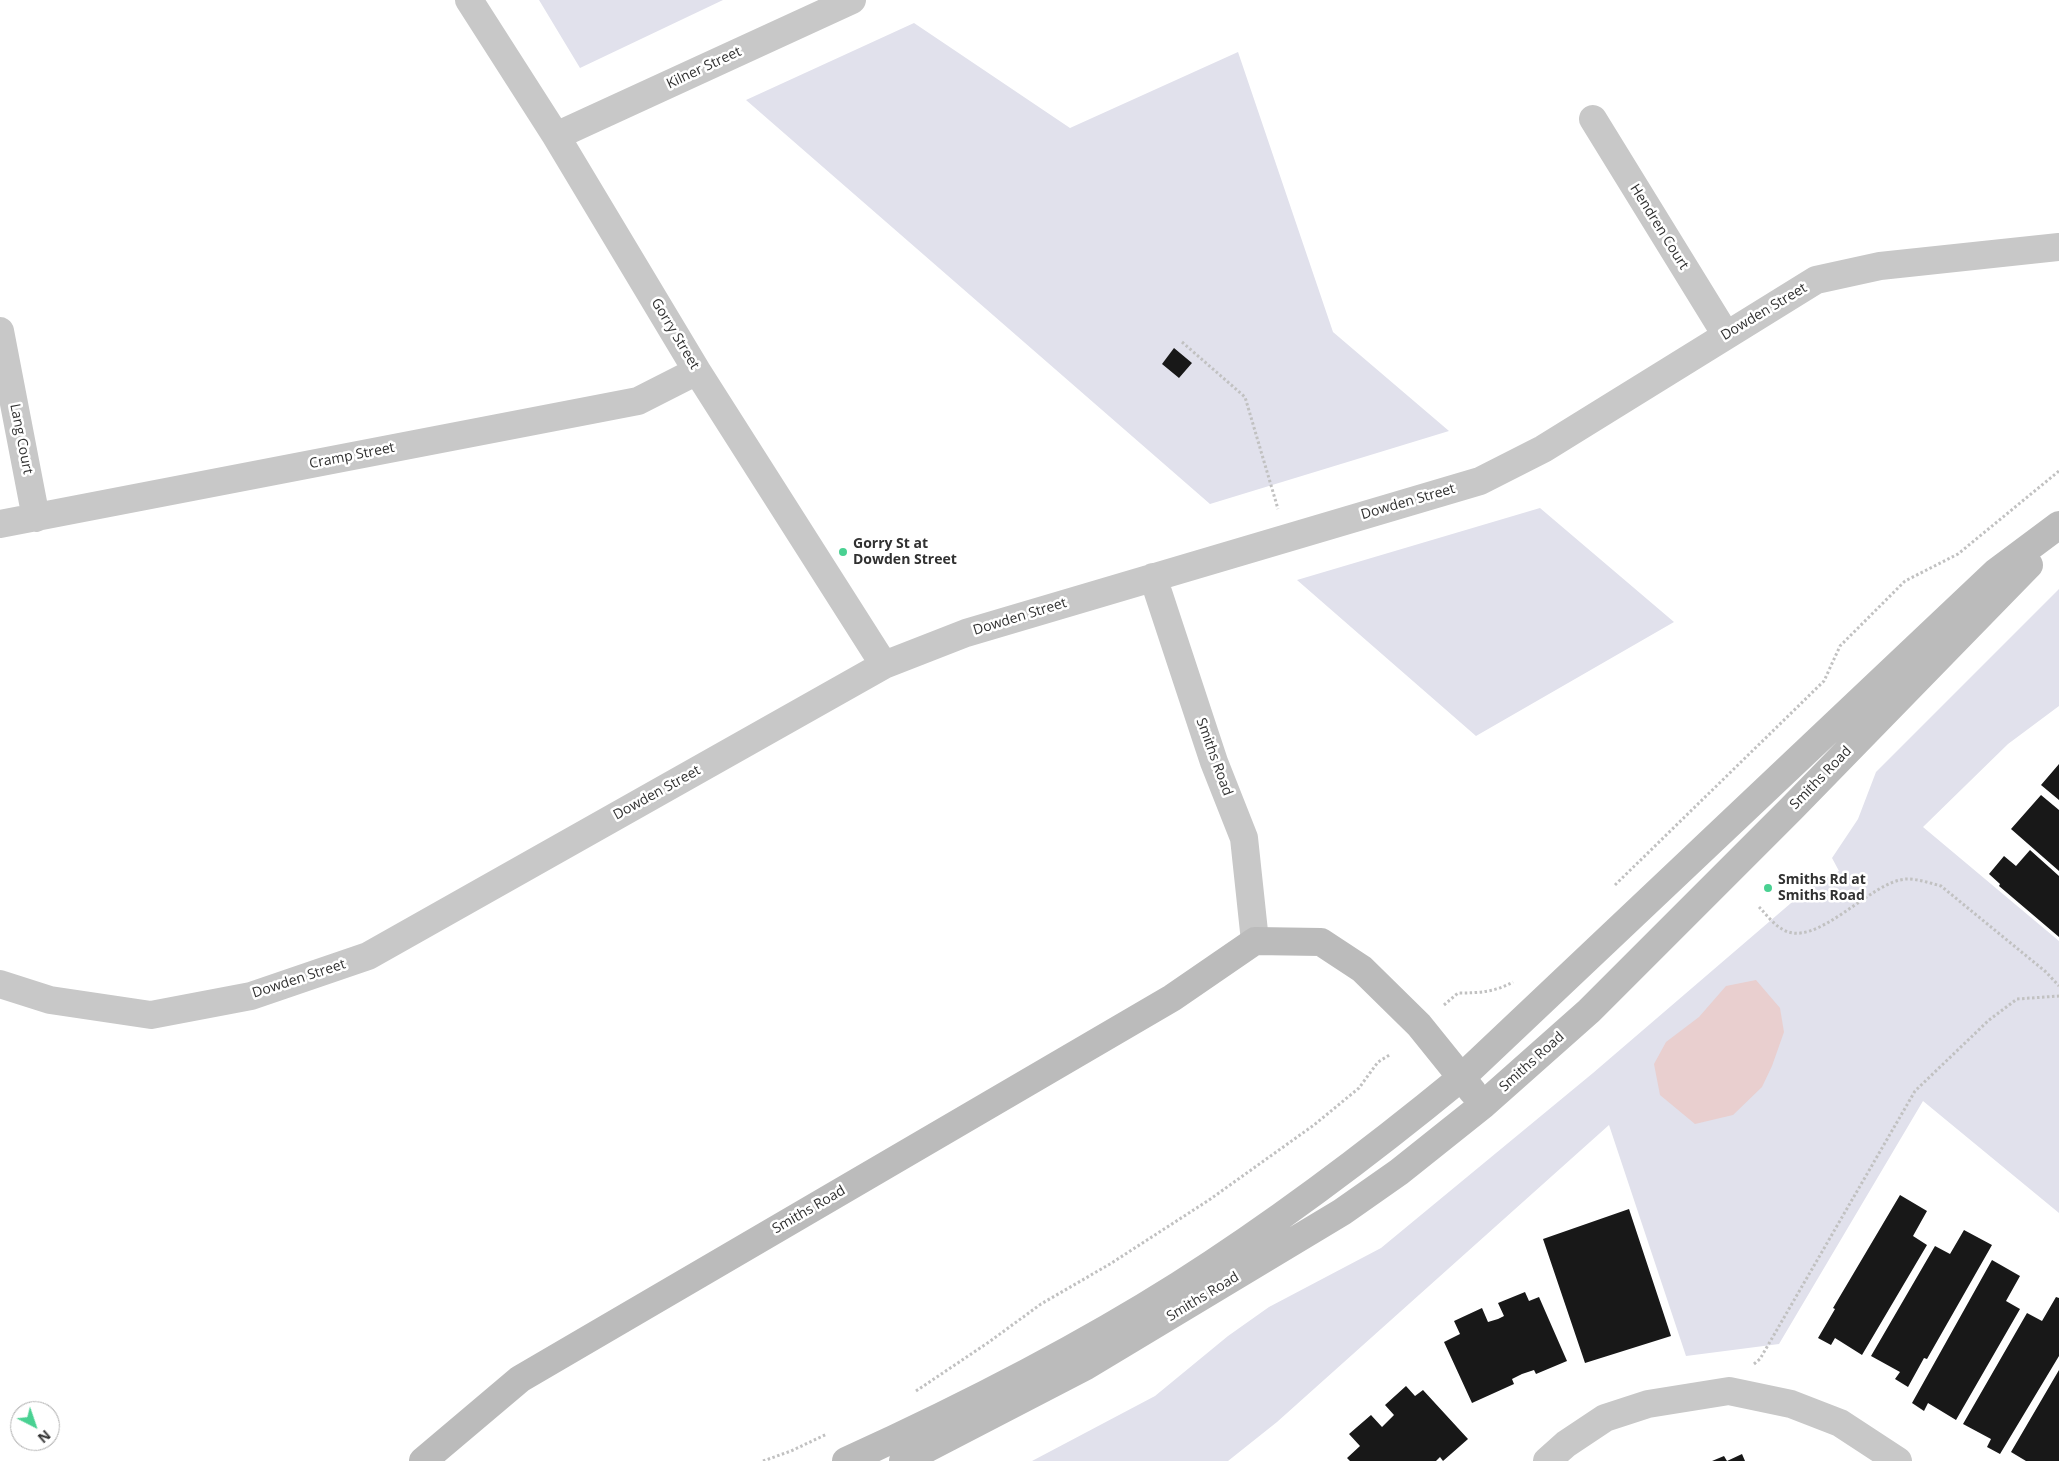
<!DOCTYPE html>
<html>
<head>
<meta charset="utf-8">
<style>
  body { margin:0 }
  #map { position:relative; width:2059px; height:1461px; overflow:hidden; background:#fff; font-family:"Open Sans",sans-serif }
  canvas { display:block }
  .north { position:absolute; left:10px; top:1401px; width:50px; height:50px; box-sizing:border-box; background:#fff; border:1px solid #adadad; border-radius:50%; rotate:139deg; font-size:14px; font-weight:700; line-height:20px; text-align:center; color:#313131 }
  .north::after { content:''; display:block; margin:auto; width:18px; height:22px; background:#49d192; clip-path:polygon(50% 0,100% 100%,50% 72%,0 100%) }
</style>
</head>
<body>
<div id="map">
<canvas width="2059" height="1461"></canvas>
<div class="north">N</div>
</div>
<script>
const g = document.querySelector('canvas').getContext('2d');
g.lineJoin = 'round';
function paint(path, color) {
  g.fillStyle = color;
  g.fill(path, 'evenodd');
}
function stroke(path, color, width, dash) {
  g.strokeStyle = color;
  g.lineWidth = width;
  g.lineCap = dash ? 'butt' : 'round';
  g.setLineDash(dash || []);
  g.stroke(path);
}
function drawText(font, color, halo, rows, align = 'center') {
  g.font = font + ' "Open Sans",sans-serif';
  g.lineWidth = 5;
  g.setLineDash([]);
  g.textBaseline = 'middle';
  g.strokeStyle = halo;
  g.fillStyle = color;
  for (const [text, x, y, turn = 0] of rows) {
    g.save();
    g.translate(x, y);
    g.rotate((+turn || 0) * Math.PI / 180);
    g.textAlign = isNaN(turn) ? turn : align;
    if (halo) g.strokeText(text, 0, 0);
    g.fillText(text, 0, 0);
    g.restore();
  }
}
const green = new Path2D(`
  M539,0H723L580,68Z
  M914,23L1070,128L1238,52L1333,332L1449,431L1210,504L746,100Z
  M1540,508L1674,622L1476,736L1297,580Z
  M2059,589V706L2008,744L1923,827L2059,941V1213L1923,1101L1779,1344L1686,1356L1609,1125L1277,1422L1228,1461H1032L1155,1396L1228,1336L1269,1307L1381,1248L1593,1073L1812,885L1839,871L1832,858L1858,819L1876,772Z`);
const water = new Path2D(`
  M1756,980L1780,1008L1784,1032L1772,1066L1762,1087L1733,1115L1695,1124L1660,1095L1654,1064L1666,1042L1699,1017L1726,986Z`);
const building = new Path2D(`
  M1174,348L1192,363L1179,378L1162,364Z
  M2059,764V800L2041,785Z
  M2041,795L2059,810V871L2011,829Z
  M2030,850L2059,876V937L1999,886L2000,884L1989,874L2004,856L2016,866Z
  M1900,1195L1927,1211L1913,1236L1927,1245L1862,1355L1835,1338L1831,1345L1818,1338L1835,1309L1833,1308Z
  M1629,1209L1671,1336L1585,1363L1543,1239Z
  M1964,1230L1992,1245L1927,1359L1924,1358L1908,1387L1895,1379L1900,1372L1871,1356L1935,1246L1950,1254Z
  M1992,1260L2020,1276L2006,1301L2020,1309L1956,1420L1928,1403L1924,1411L1912,1403Z
  M1525,1292L1529,1301L1539,1297L1567,1361L1536,1374L1534,1370L1522,1374L1512,1379L1514,1384L1472,1403L1444,1342L1460,1334L1454,1321L1482,1308L1488,1322L1498,1319L1504,1316L1498,1303Z
  M2056,1297L2059,1298V1356L2000,1454L1987,1447L1991,1439L1963,1424L2027,1313L2042,1321Z
  M2059,1370V1461H2026L2011,1452Z
  M1406,1386L1415,1396L1423,1390L1468,1439L1443,1461L1440,1457L1436,1461H1350L1347,1458L1360,1446L1349,1434L1371,1415L1382,1427L1394,1415L1385,1405Z
  M1742,1454L1745,1461H1712L1724,1456L1727,1461Z`);
const path = new Path2D(`
  M1182,342L1245,397L1278,509
  M1615,885L1824,681L1840,646L1905,581L1958,554L2059,471
  M1759,907C1766,914 1773,924 1782,929C1816,951 1871,880 1907,879C1918,879 1930,883 1941,886L2046,972L2059,986
  M1444,1005L1458,993C1479,993 1495,992 1513,982
  M1754,1364L1760,1359L1915,1091L1989,1020L2017,999L2059,996
  M916,1391L989,1342L1041,1304L1110,1264L1209,1200L1314,1125L1359,1088L1378,1062L1391,1054
  M763,1461L791,1451L827,1434`);
const street = new Path2D(`
  M469,0L556,136L697,371L884,665
  M1593,119L1726,335
  M556,136L852,0
  M0,331L36,518
  M0,524L638,401L697,371
  M1153,577L1214,762L1244,838L1255,941
  M0,984L50,1000L151,1015L251,996L368,956L884,665L966,633L1480,481L1543,449L1816,280L1880,266L2059,247
  M1547,1461L1566,1444L1605,1418L1648,1404L1729,1391L1791,1404L1840,1423L1898,1461`);
const secondary = new Path2D(`
  M423,1461L520,1379L1172,998L1255,941L1321,942L1362,969L1419,1025L1473,1092
  M846,1461C960,1409 1073,1352 1179,1285C1278,1222 1372,1151 1462,1077L1996,572L2059,525
  M903,1461L1086,1366L1342,1212L1399,1172L1483,1105L1589,1011L1792,808L2029,565`);
const markers = [
  [843,552,5,"#49d192"],
  [1768,888,5,"#49d192"]
];
const streetNames = [
  ["Kilner Street",704,68,-25],
  ["Hendren Court",1659,227,58],
  ["Dowden Street",1764,312,-31],
  ["Gorry Street",675,334,59],
  ["Lang Court",21,439,79],
  ["Cramp Street",352,456,-11],
  ["Dowden Street",1408,502,-16],
  ["Dowden Street",1020,617,-17],
  ["Smiths Road",1214,757,70],
  ["Smiths Road",1821,778,-46],
  ["Dowden Street",657,793,-29],
  ["Dowden Street",299,979,-18],
  ["Smiths Road",1532,1062,-42],
  ["Smiths Road",809,1210,-30],
  ["Smiths Road",1203,1297,-31]
];
const poiNames = [
  ["Gorry St at",853,544],
  ["Dowden Street",853,560],
  ["Smiths Rd at",1778,880],
  ["Smiths Road",1778,896]
];
paint(green, '#e1e1ec');
paint(water, '#e9cfcf');
paint(building, '#181818');
stroke(path, '#c1c1c1', 3, [2.5, 2.5]);
stroke(street, '#c8c8c8', 28);
stroke(secondary, '#bbb', 28);
for (const [x, y, r, color] of markers) {
  const dot = new Path2D();
  dot.arc(x, y, r, 0, 2 * Math.PI);
  g.fillStyle = color;
  g.fill(dot);
  stroke(dot, '#fff', 2);
}
drawText('14px', '#313131', '#fff', streetNames);
drawText('bold 14px', '#313131', '#fff', poiNames, 'left');
</script>
</body>
</html>
